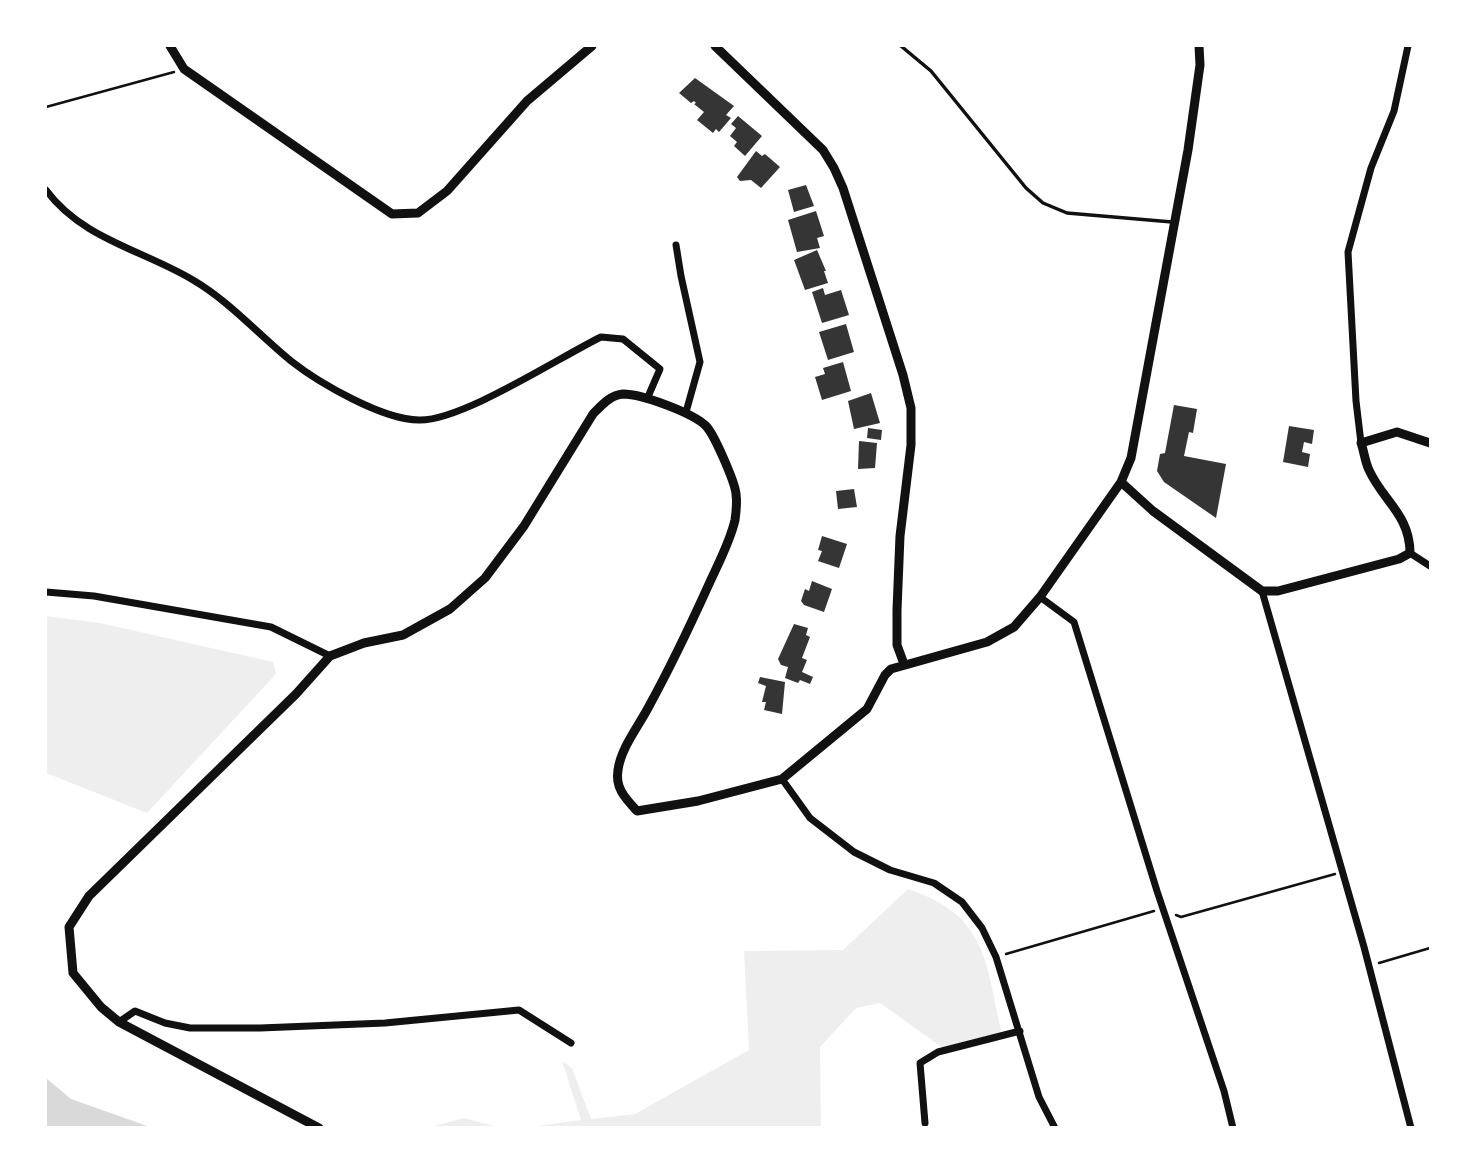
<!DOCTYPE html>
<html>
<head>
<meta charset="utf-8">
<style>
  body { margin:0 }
  #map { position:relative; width:1476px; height:1173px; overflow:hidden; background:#fff; font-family:Karla,sans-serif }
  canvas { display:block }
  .frame { position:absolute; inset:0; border:47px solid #fff; pointer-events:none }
</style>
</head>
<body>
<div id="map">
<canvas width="1476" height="1173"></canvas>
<div class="frame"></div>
</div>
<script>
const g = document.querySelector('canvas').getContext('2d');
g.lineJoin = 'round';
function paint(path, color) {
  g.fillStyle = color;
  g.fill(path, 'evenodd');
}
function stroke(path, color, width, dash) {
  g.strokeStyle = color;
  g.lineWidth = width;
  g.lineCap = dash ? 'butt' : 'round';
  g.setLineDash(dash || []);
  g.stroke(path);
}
const green = new Path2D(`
  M46,616L100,623L273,662L276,674L147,813L46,773Z
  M908,889C987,916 985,959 1001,1030L996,1041L954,1052L939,1045L880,1003L856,1008L820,1047L821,1127L524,1128L581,1120L562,1061L572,1068L591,1119L635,1114L749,1050L744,951L843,950Z
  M464,1118L498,1127H431Z`);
const water = new Path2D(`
  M46,1078L71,1099L150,1127H46Z`);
const building = new Path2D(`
  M695,78L734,106L726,115L731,118L719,132L716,129L713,133L697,120L704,112L694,104L696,103L694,101L691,103L679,93Z
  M738,116L762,136L745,156L734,146L737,142L730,136L736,128L731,124Z
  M756,151L762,156L765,154L780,167L761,188L751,180L740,181L737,177Z
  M806,185L814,206L794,212L788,190Z
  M816,211L824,236L817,238L820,248L797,252L788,220Z
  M817,250L826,271H824L828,283L805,290L794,260Z
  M823,288L825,295L841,290L849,315L822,323L812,292Z
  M846,324L854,352L828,360L819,332Z
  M843,362L851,391L822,400L815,377L825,374L823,368Z
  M871,393L880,423L854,429L848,401Z
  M1174,405L1197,409L1193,433L1189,432L1184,456L1226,464L1216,518L1164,482L1157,471L1160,454L1165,453Z
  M1289,426L1314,430L1312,444L1304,442L1302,452L1310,454L1308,467L1283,462Z
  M868,428L882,430L881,440L867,438Z
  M859,441L877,443L875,468L858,469Z
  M854,489L857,507L838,509L836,491Z
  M822,536L847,544L839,568L818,561L822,551L818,550Z
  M812,581L832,589L824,612L804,605L801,601L805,589L809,591Z
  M794,624L808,628L806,635L810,637L802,658L807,660L802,672L813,677L810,684L800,680L798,683L785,678L788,667L781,665L778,659Z
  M760,677L785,682L782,714L764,710L766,702H762L766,686L758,683Z`);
const path = new Path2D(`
  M46,107L174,72
  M1176,915L1181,917L1335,874
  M1006,954L1154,911
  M1379,963L1430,948`);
const service = new Path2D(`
  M901,46L931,71L1026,188L1043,203L1067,213L1172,222`);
const minor = new Path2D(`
  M46,190C82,239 143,250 193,280C229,301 259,335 291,361C319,383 383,420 419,420C462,421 558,358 601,337L623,339L660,369L647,399
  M676,245L681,276L700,362L686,412
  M1361,443L1356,401L1348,252L1371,168L1394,111L1408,46
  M1410,553L1430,566
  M1262,591L1364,947L1411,1128
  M46,592L94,596L271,627L330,656
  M1040,597L1074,622L1157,891L1224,1091L1233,1128
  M782,779L810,818L854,852L890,870L934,883L962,902L982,928L996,957L1039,1097L1055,1128
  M119,1022L135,1011L165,1023L190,1028H260L385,1023L519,1010L571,1043
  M925,1123L920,1063L938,1052L1020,1031`);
const tertiary = new Path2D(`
  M170,46L184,69L392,214L418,213L447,191L527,101L592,46
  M715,46L823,150L834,168L843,188L903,375L911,408V445L900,536L897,610V645L904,664
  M1121,482L1153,511L1262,591H1278L1399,559L1410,553C1410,515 1383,501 1369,470C1365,462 1364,451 1361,443L1397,432L1430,443
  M319,1128L119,1022L101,1007L73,973L69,927L89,896L296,694L330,656L364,643L403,635L450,609L485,578L524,526L593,414C601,406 610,395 623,394C642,394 693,413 706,426C714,434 735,482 736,494C737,501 736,513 735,520C730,542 718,564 709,584C690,626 670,668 648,708C638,727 621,748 618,770C615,788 625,798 637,811L698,801L782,779L867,709L885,675L891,669L987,642L1014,627L1040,597L1121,482L1131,458L1188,150L1200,65L1199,46`);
paint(green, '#eee');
paint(water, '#d9d9d9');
paint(building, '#353535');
stroke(path, '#111', 2.5);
stroke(service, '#111', 3.5);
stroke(minor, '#111', 7);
stroke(tertiary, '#111', 9);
</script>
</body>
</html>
